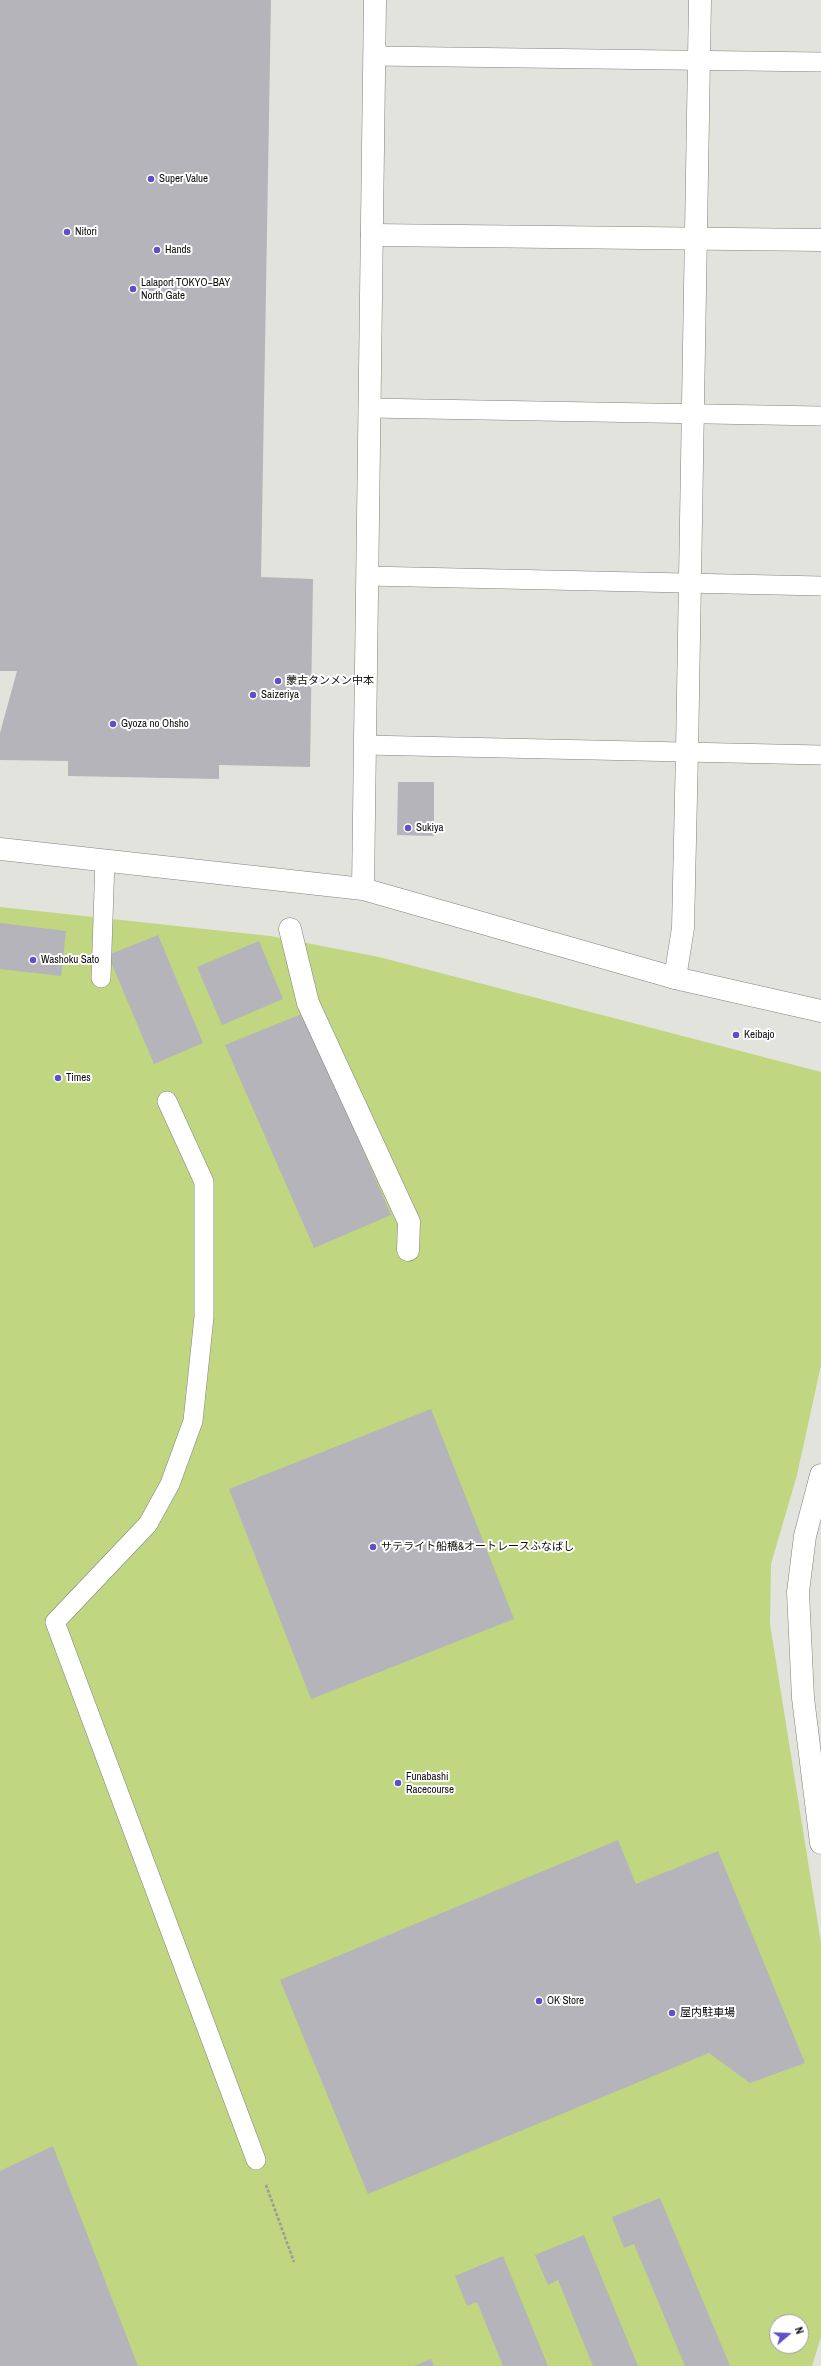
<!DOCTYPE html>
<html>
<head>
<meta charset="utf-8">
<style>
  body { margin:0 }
  #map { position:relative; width:821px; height:2366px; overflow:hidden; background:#e1e3dc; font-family:"Archivo Narrow",sans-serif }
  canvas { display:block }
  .north { position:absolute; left:769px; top:2314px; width:40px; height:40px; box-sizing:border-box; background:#fff; border:1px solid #9e9f9e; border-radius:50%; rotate:71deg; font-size:11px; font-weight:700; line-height:16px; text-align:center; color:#0d0e0c }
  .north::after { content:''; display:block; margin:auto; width:14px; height:18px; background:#614fc8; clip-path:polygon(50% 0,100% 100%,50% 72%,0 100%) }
</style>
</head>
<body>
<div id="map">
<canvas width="821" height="2366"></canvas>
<div class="north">N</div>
</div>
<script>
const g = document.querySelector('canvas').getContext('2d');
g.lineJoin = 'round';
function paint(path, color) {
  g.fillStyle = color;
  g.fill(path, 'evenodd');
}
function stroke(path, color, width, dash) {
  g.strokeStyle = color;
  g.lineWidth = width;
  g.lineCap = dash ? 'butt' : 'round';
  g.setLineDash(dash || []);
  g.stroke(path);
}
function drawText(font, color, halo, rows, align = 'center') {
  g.font = font + ' "Archivo Narrow","Noto Sans JP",sans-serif';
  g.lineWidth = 4;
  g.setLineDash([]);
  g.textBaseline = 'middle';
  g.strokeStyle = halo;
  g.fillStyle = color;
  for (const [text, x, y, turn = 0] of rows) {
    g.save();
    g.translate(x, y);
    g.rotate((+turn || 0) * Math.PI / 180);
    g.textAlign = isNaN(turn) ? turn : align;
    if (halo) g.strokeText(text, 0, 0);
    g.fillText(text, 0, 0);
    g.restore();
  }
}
const green = new Path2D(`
  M0,907L270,936L379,957L821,1072V1365L797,1475L771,1564L770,1624L821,1943V2337L812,2366H0ZM777,2322H801V2346H777Z`);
const building = new Path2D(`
  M0,0H271L261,577L313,579L310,767L219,765V779L68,776V761L0,760V733L17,671H0Z
  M398,782H434V836L397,835Z
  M0,923L66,931L61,976L0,969Z
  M158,935L203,1043L154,1064L108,955Z
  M259,941L283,999L222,1025L197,967Z
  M304,1013L391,1215L314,1248L225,1045Z
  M431,1409L514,1619L311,1699L229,1489Z
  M618,1840L636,1884L718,1851L805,2063L750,2083L709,2053L368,2194L280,1980Z
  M53,2146L138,2366H0V2171Z
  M660,2198L730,2366H685L634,2244L624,2248L612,2217Z
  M584,2235L638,2366H593L558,2280L548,2285L535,2255Z
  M503,2256L548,2366H503L477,2302L467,2306L455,2276Z
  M431,2359L434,2366H414Z`);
const path = new Path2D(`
  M266,2185L294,2262`);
const lane = new Path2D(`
  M374,56L821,62
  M369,408L821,416
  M367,576L821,586
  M365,745L821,755
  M101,978L105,860
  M167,1101L204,1182V1317L193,1421L170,1484L148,1524L55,1622L256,2160`);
const street = new Path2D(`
  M372,235L821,240
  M290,929L308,1003L409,1222L408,1250
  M675,978L683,928L687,752L700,0`);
const secondary = new Path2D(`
  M0,849L363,889L675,978L821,1011
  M363,889L375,0
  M821,1475L805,1536L798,1592L803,1698L821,1843`);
const markers = [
  [151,179,4,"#614fc8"],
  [67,232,4,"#614fc8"],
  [157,250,4,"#614fc8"],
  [133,289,4,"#614fc8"],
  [278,681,4,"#614fc8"],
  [253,695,4,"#614fc8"],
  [113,724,4,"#614fc8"],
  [408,828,4,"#614fc8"],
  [33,960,4,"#614fc8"],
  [736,1035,4,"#614fc8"],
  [58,1078,4,"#614fc8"],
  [373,1547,4,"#614fc8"],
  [398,1783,4,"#614fc8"],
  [539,2001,4,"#614fc8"],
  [672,2013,4,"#614fc8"]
];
const poiNames = [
  ["Super Value",159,179],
  ["Nitori",75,232],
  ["Hands",165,250],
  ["Lalaport TOKYO−BAY",141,283],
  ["North Gate",141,296],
  ["蒙古タンメン中本",286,681],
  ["Saizeriya",261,695],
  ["Gyoza no Ohsho",121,724],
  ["Sukiya",416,828],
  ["Washoku Sato",41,960],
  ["Keibajo",744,1035],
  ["Times",66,1078],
  ["サテライト船橋&オートレースふなばし",381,1547],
  ["Funabashi",406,1777],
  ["Racecourse",406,1790],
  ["OK Store",547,2001],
  ["屋内駐車場",680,2013]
];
paint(green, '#c0d680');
paint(building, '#b4b4ba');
stroke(lane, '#81837d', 20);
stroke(street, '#81837d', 23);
stroke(secondary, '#81837d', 23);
stroke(path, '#9a9b96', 2.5, [3, 2]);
stroke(lane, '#fff', 19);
stroke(street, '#fff', 22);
stroke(secondary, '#fff', 22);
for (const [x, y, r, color] of markers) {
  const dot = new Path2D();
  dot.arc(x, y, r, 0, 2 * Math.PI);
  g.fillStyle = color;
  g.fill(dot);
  stroke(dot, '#fff', 1.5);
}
drawText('11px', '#0d0e0c', '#fff', poiNames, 'left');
</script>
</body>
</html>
